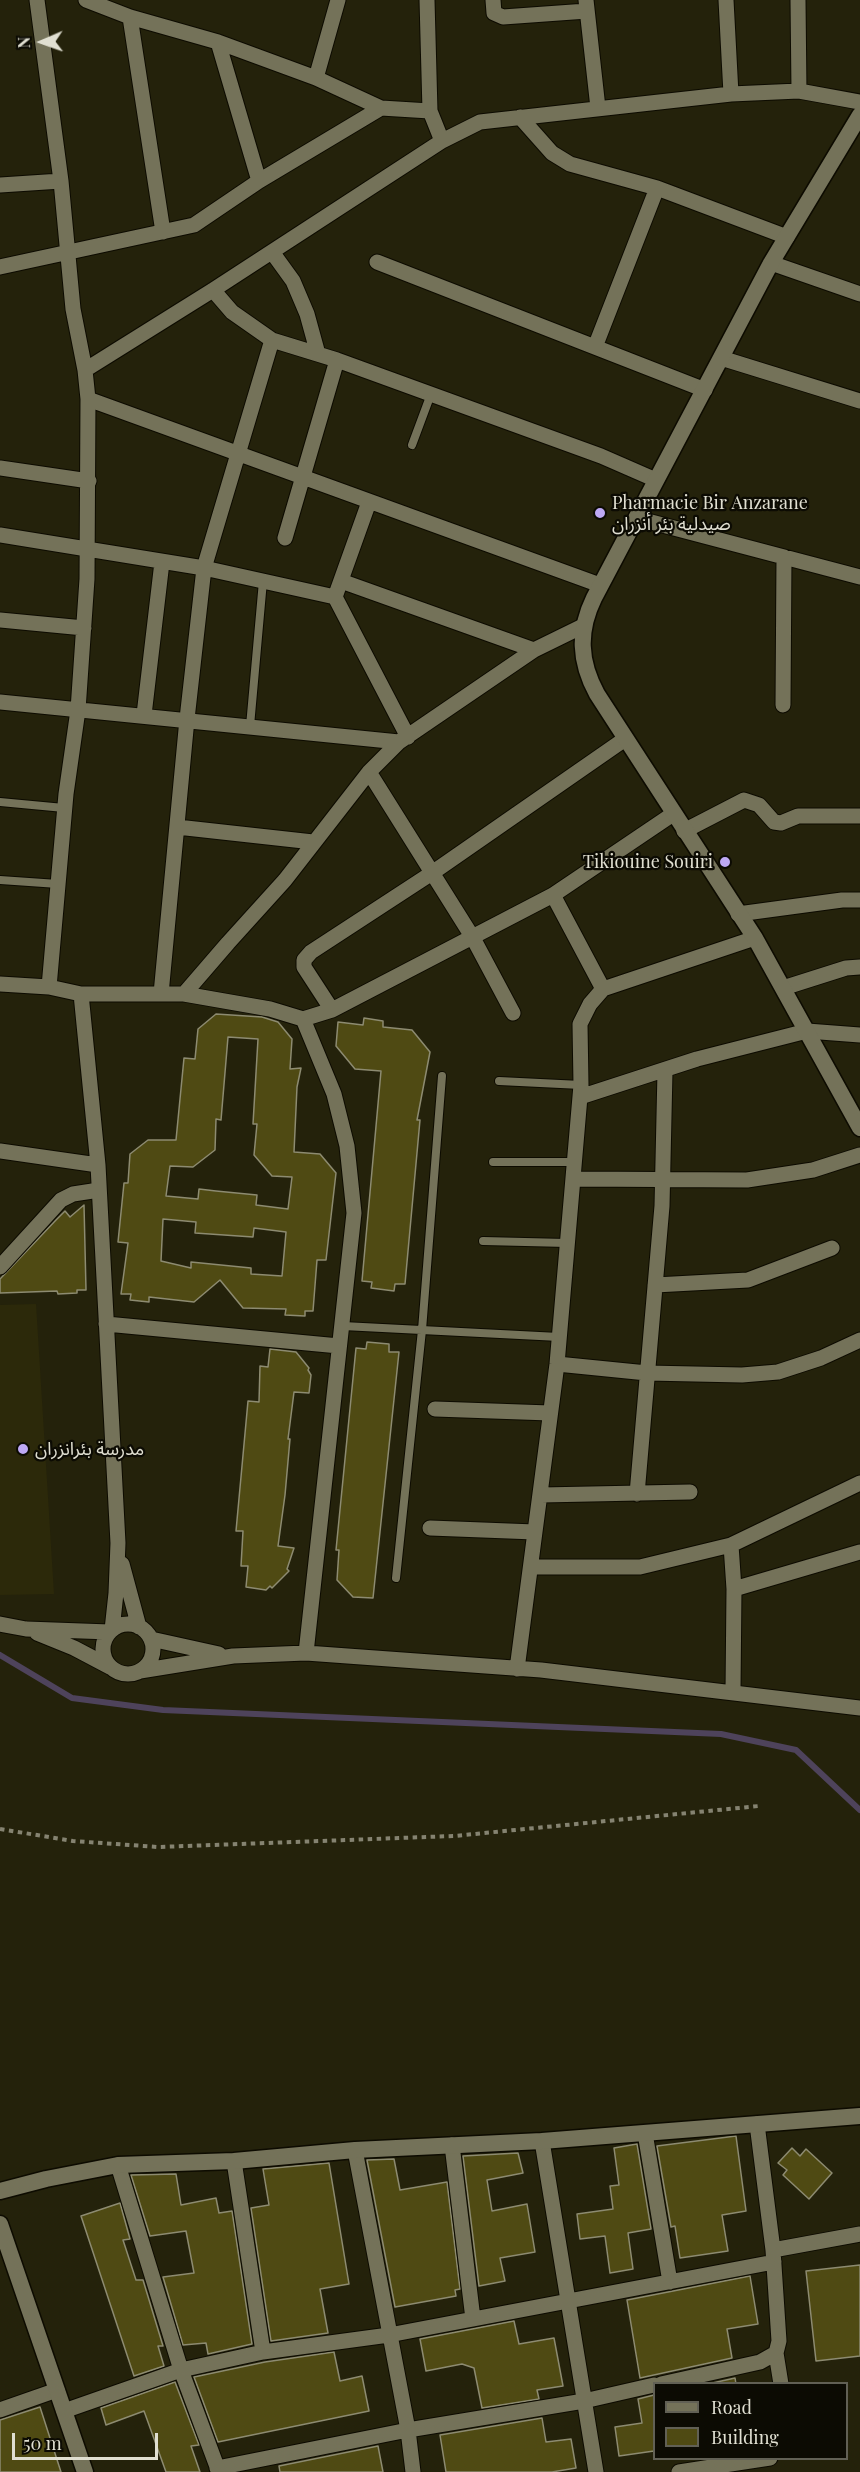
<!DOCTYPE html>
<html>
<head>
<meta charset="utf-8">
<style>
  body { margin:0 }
  #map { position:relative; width:860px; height:2472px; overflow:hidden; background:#24220b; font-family:"Playfair Display",serif }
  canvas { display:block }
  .legend { position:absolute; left:653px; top:2382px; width:195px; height:78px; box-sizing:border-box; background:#0c0b03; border:2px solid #616055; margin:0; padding:8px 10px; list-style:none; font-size:18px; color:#e0dfd1 }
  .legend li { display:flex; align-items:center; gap:12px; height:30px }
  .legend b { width:30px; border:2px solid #616055 }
  .north { position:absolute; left:12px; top:12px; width:60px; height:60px; -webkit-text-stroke:4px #0c0b03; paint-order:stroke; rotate:268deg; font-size:16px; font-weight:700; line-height:24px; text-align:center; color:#e0dfd1 }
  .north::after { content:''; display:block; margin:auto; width:21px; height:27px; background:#e0dfd1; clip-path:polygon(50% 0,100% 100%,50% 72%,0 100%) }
  .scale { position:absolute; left:12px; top:2433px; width:146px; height:27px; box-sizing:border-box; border:3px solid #e0dfd1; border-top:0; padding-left:8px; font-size:18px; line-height:21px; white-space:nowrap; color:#e0dfd1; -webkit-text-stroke:4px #0c0b03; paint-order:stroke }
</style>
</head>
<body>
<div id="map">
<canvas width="860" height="2472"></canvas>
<ul class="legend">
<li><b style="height:8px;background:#747259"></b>Road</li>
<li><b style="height:16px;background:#4f4a13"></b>Building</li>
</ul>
<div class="north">N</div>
<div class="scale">50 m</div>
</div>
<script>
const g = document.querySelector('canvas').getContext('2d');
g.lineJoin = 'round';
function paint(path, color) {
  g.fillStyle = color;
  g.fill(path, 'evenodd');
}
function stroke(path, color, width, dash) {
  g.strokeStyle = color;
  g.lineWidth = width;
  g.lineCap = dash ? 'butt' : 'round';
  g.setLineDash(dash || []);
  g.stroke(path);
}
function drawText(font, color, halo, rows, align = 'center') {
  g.font = font + ' "Playfair Display","Noto Sans Arabic",serif';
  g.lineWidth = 4.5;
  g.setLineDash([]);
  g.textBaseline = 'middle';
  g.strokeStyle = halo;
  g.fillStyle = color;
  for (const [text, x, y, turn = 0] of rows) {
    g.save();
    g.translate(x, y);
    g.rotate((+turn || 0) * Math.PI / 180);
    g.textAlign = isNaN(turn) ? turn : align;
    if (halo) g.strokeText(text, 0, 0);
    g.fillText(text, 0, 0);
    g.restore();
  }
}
const built = new Path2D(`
  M36,1304L54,1594L0,1595V1305Z`);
const stream = new Path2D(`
  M0,1655L72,1698L163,1710L721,1734L796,1750L860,1810`);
const building = new Path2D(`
  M216,1014L262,1017L278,1022L292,1039L290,1069L301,1068L297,1087L294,1152L320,1154L336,1173L326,1260H317L313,1311H305V1316L285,1315L286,1309L243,1308L220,1280L194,1302L149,1297V1302L130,1300L131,1294H121L128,1243L118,1242L124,1183H128L130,1154L148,1140H176L184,1058L195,1059L198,1029ZM228,1037L258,1039L253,1124H257L254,1155L272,1176L292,1177L288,1209L256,1205L257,1195L216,1191L199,1189L198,1199L166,1196L170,1166L193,1167L215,1150L216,1119L221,1120ZM163,1219L196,1222L195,1233L253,1237L254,1228L286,1232L282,1276L251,1274V1268L191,1262V1268L161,1261Z
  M364,1018L383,1021V1027L412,1030L430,1052L417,1120H420L405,1284H395L394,1291L371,1288L372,1282L362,1281L381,1071L355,1069L336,1046L338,1022L363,1025Z
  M84,1205L86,1290H77V1293L58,1294L57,1291L0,1293V1279L56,1220L65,1211L70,1217Z
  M367,1342L389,1344V1352H399L373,1598L353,1597L337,1580L339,1550H336L356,1348L366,1349Z
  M270,1349L296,1352L309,1368L308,1370L311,1375L309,1393L294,1392L288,1439H290L285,1495L278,1546L294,1548L287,1569L289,1571L272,1588L270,1586L266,1590L246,1587L248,1566H241L243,1531H236L248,1401L259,1402L260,1366L268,1367Z
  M736,2136L746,2211L722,2215L728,2251L680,2258L675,2226L671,2227L657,2146Z
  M637,2144L651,2229L628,2233L633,2269L610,2273L605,2236L580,2239L577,2214L613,2209L610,2186L619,2185L614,2148Z
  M792,2148L800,2156L806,2149L832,2173L809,2199L783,2175L787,2170L778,2163Z
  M518,2153L523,2173L487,2180L492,2211L527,2204L535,2252L500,2258L505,2281L479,2286L463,2156Z
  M394,2159L400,2190L447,2182L460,2289L455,2290L456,2296L395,2307L367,2160Z
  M329,2163L349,2284L320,2289L328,2333L271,2341L251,2208L269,2205L263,2169Z
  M176,2174L181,2205L216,2198L219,2213L232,2211L252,2344L208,2354L206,2343L183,2345L163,2277L194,2273L186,2231L150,2236L131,2175Z
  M120,2203L130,2239L123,2240L136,2280H143L163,2346H158L164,2366L134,2376L81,2216Z
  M860,2265V2356L816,2361L806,2271Z
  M750,2276L758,2324L727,2329L732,2358L640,2378L627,2300Z
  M514,2321L519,2344L554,2338L563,2386L537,2390L539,2399L482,2408L474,2368L462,2364L426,2371L420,2339Z
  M334,2352L340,2381L362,2376L369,2411L218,2442L194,2377L265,2362Z
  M735,2378L736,2384H708Z
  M175,2382L199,2445L191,2446L200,2472H166L144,2411L106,2425L101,2408Z
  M654,2395V2451L619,2456L615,2427L642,2423L638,2399Z
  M40,2407L61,2472H0V2420Z
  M542,2418L546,2442L571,2439L576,2468L552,2472H446L440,2435Z
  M378,2446L383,2472H280L279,2466Z`);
const path = new Path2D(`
  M0,1829L73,1841L158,1847L454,1836L759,1806`);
const service = new Path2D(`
  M412,445L431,394
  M250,726L263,581
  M0,802L64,808
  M0,880L58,884
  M499,1081L581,1085
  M493,1162H574
  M483,1241L567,1243
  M343,1326L559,1337
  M396,1578L422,1330L442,1076`);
const minor = new Path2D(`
  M37,0L61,181L73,309L85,370L88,399L87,579L78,710L66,794L49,987
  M86,0L130,17L218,42L316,78L381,108L430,111
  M427,0L430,111L442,141
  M493,0L494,13L503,17L587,11
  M586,0L598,108
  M726,0L731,94
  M798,0L799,91
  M130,17L163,232
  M218,42L259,181
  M316,78L338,0
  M520,117L552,153L570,164L657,188L787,237
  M0,185L61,181
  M272,252L293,281L307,314L318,354
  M377,262L705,390
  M771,263L860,294
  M0,267L194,225L259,181L381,108
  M213,290L232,312L272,340L337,360L601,456L656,480
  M595,347L657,188
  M721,358L860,401
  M85,370L213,290L442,141L480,122L731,94L799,91L860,102
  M88,399L600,585
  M0,468L89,481
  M369,502L335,597L408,737
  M636,518L860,577
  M0,535L204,568L335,597
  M285,538L337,360
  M341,581L534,650
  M0,620L84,628
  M0,702L399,742
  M783,705L784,557
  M144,715L162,562
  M625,739L432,873L311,952L304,960V967L332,1010L553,895L673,814
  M369,772L473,938L513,1013
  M177,827L313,842
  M684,831L744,800L759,805L774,822L781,823L798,816H860
  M553,895L603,989
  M738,914L842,900H860
  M0,984L49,987L81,994H184L270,1009L303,1019L334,1094L347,1146L354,1213L306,1653
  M783,988L846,968L860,967
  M81,994L98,1165L118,1543L116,1593L112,1630
  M161,994L187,719L204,568L272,340
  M184,994L228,943L285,880L369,772L399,742L534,650L583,626
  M303,1019L332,1010
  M580,1097L697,1059L807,1031L860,1035
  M0,1151L98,1165
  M573,1179L747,1180L813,1170L860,1155
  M0,1267L61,1200L73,1194L99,1190
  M655,1285L748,1280L832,1248
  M106,1324L339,1346
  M557,1364L647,1373L742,1375L778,1372L821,1358L860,1340
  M435,1409L550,1413
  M637,1494L662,1206L665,1071
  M541,1495L690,1492
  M430,1528L535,1532
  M122,1564L139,1627
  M531,1567H640L731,1545
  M734,1589L860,1552
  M0,1624L26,1629L110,1632
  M103 1649a25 25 0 1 1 50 0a25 25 0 1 1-50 0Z
  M37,1633L74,1648L110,1667
  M151,1639L219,1654
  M517,1669L557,1364L581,1085L580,1024L590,1004L603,989L755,938
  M140,1671L233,1656L306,1653L541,1670L860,1708
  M733,1691L734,1589L731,1545L860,1483
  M645,2133L670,2282
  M542,2141L596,2472
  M452,2145L473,2319
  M355,2150L408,2430L413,2472
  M234,2161L263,2352
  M118,2165L181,2370L219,2472
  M773,2250L860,2234
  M776,2353L781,2384
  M661,2384L760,2362L776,2353L779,2341L773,2250L757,2124
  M0,2410L57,2390
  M64,2411L181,2370L263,2352L389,2335L774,2262
  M217,2468L408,2430L584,2401L654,2385
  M679,2472L770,2458`);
const tertiary = new Path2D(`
  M860,115L771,263L594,598C578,631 579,661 597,694L755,938L860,1128
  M0,2191L46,2179L118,2165L234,2161L355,2150L542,2141L860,2116
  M0,2224L85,2472`);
const markers = [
  [600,513,6,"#bea9f5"],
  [725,862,6,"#bea9f5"],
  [23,1449,6,"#bea9f5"]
];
const poiNames = [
  ["Pharmacie Bir Anzarane",612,503],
  ["صيدلية بئر أنزران",612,524],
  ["Tikiouine Souiri",713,862,"right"],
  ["مدرسة بئرانزران",35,1449]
];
paint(built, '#2c290a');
stroke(stream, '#4e435b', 6);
paint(building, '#4f4a13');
stroke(building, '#8d8b71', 1.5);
stroke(service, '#0d0b00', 10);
stroke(minor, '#0d0b00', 17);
stroke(tertiary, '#0d0b00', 19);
stroke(path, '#858371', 4, [4.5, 4.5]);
stroke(service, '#747259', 8);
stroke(minor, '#747259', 15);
stroke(tertiary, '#747259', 16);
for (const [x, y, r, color] of markers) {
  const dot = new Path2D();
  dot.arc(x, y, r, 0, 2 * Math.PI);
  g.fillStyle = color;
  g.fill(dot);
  stroke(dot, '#0c0b03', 2);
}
drawText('18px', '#e0dfd1', '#0c0b03', poiNames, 'left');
</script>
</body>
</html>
